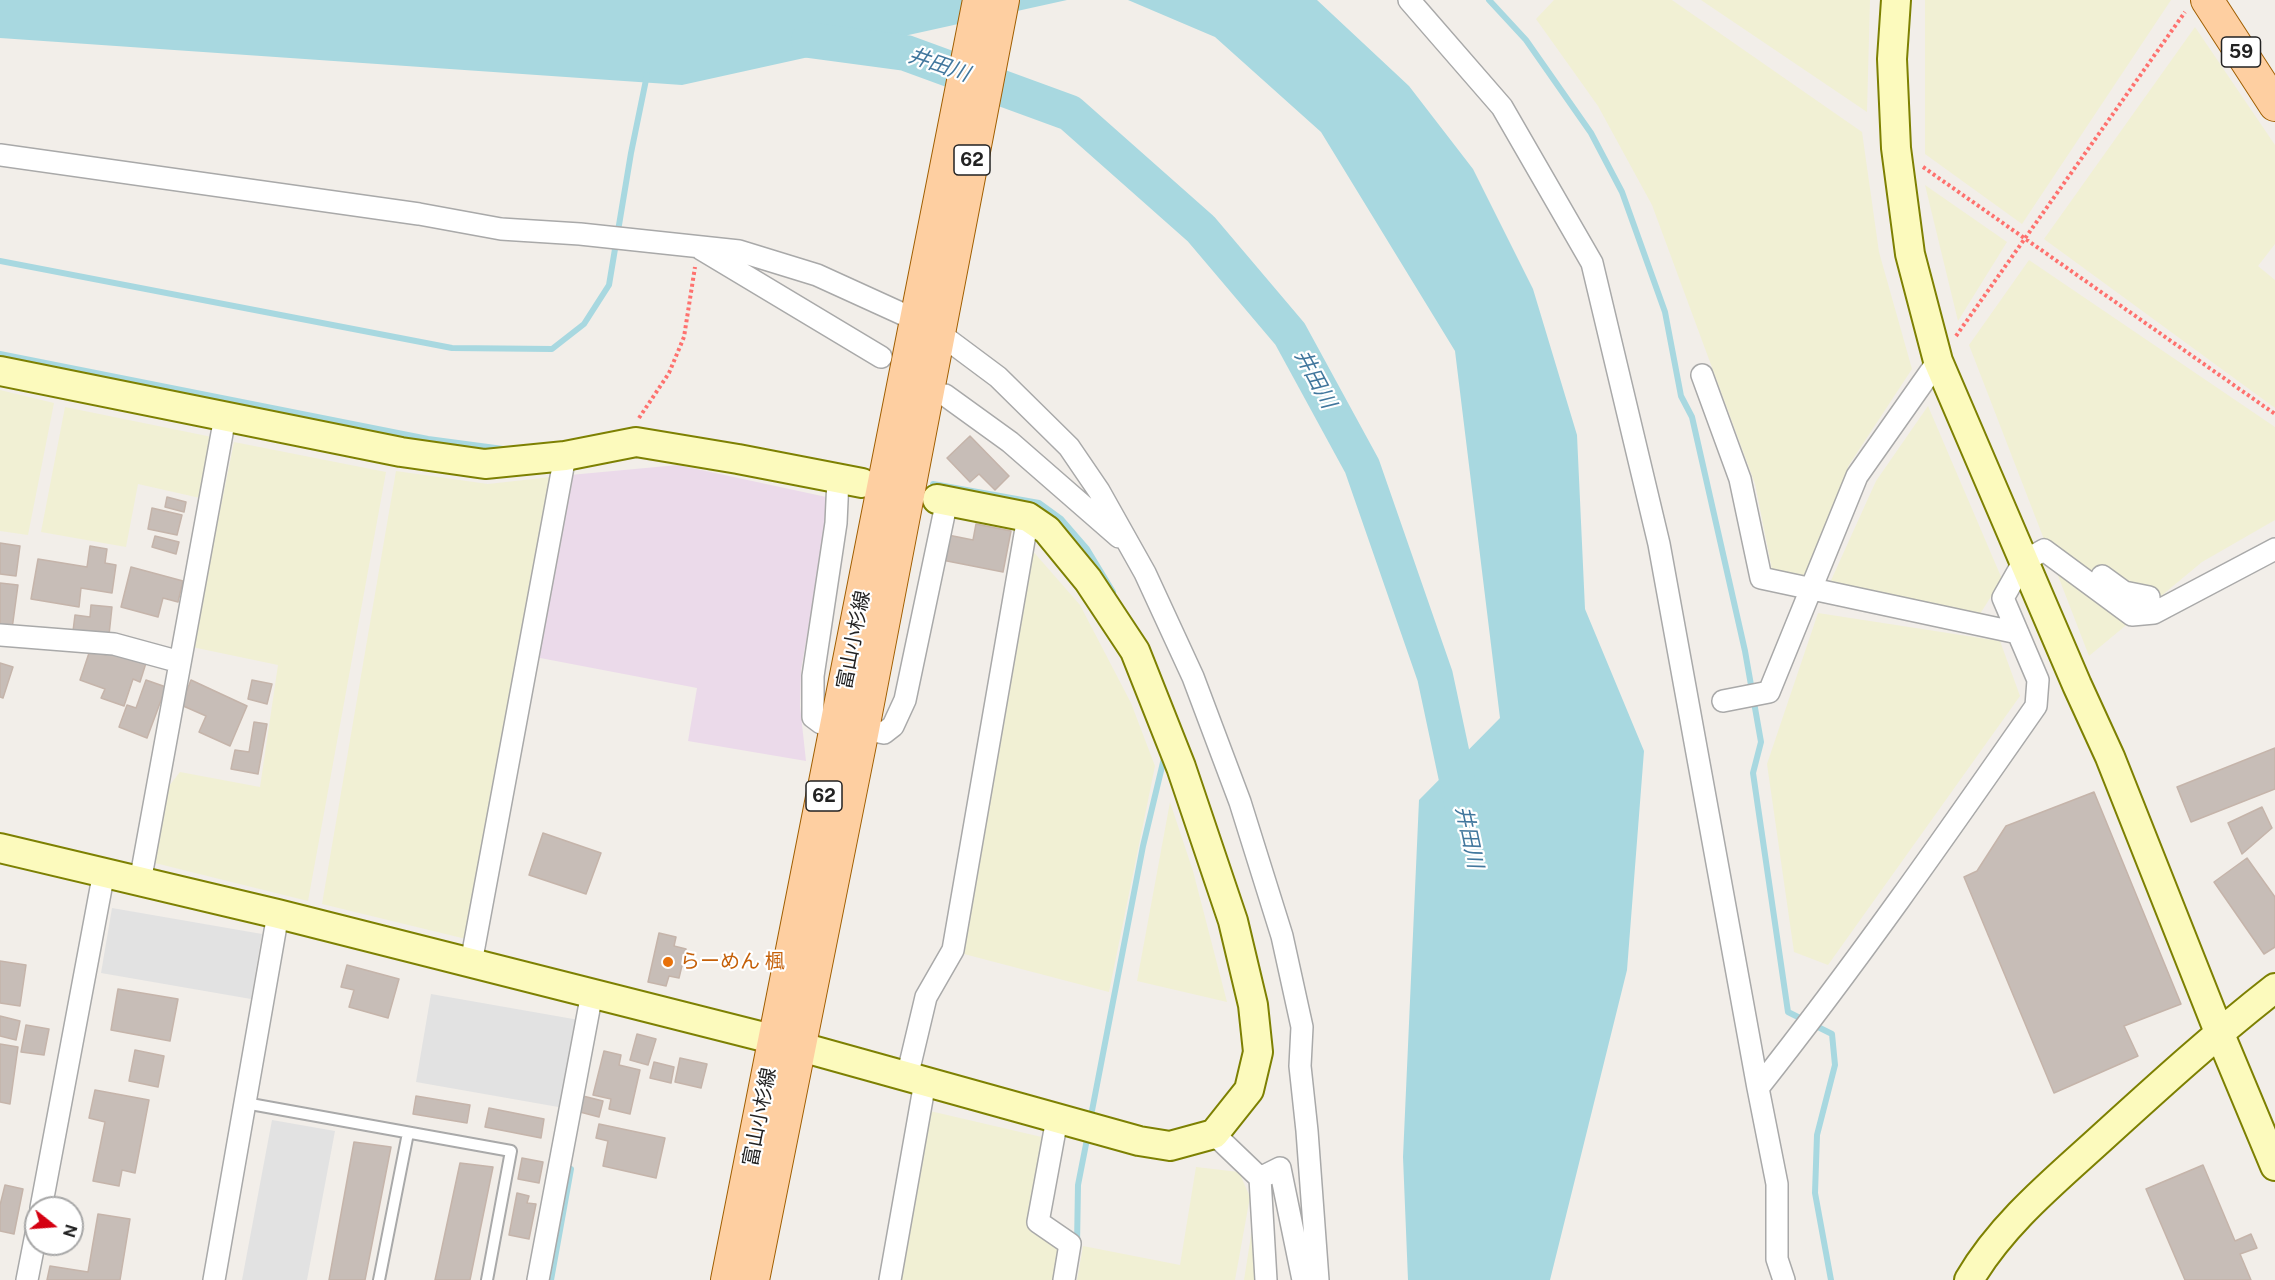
<!DOCTYPE html>
<html>
<head>
<meta charset="utf-8">
<style>
  body { margin:0 }
  #map { position:relative; width:2275px; height:1280px; overflow:hidden; background:#f2eee9; font-family:"Public Sans",sans-serif }
  canvas { display:block }
  .north { position:absolute; left:24px; top:1196px; width:60px; height:60px; box-sizing:border-box; background:#fff; border:2px solid #a7a7a7; border-radius:50%; rotate:107deg; font-size:16px; font-weight:700; line-height:24px; text-align:center; color:#222 }
  .north::after { content:''; display:block; margin:auto; width:21px; height:27px; background:#d40011; clip-path:polygon(50% 0,100% 100%,50% 72%,0 100%) }
</style>
</head>
<body>
<div id="map">
<canvas width="2275" height="1280"></canvas>
<div class="north">N</div>
</div>
<script>
const g = document.querySelector('canvas').getContext('2d');
g.lineJoin = 'round';
function paint(path, color) {
  g.fillStyle = color;
  g.fill(path, 'evenodd');
}
function stroke(path, color, width, dash) {
  g.strokeStyle = color;
  g.lineWidth = width;
  g.lineCap = dash ? 'butt' : 'round';
  g.setLineDash(dash || []);
  g.stroke(path);
}
function drawText(font, color, halo, rows, align = 'center') {
  g.font = font + ' "Public Sans","Noto Sans JP",sans-serif';
  g.lineWidth = 4.5;
  g.setLineDash([]);
  g.textBaseline = 'middle';
  g.strokeStyle = halo;
  g.fillStyle = color;
  for (const [text, x, y, turn = 0] of rows) {
    g.save();
    g.translate(x, y);
    g.rotate((+turn || 0) * Math.PI / 180);
    g.textAlign = isNaN(turn) ? turn : align;
    if (halo) g.strokeText(text, 0, 0);
    g.fillText(text, 0, 0);
    g.restore();
  }
}
const industrial = new Path2D(`
  M678,465L831,498L801,670L800,706L806,761L688,741L697,688L535,657L570,475Z`);
const farmland = new Path2D(`
  M1554,0H1672L1862,132L1879,252L1912,369L1849,465L1805,580L1773,575L1755,484L1652,205L1598,106L1536,19Z
  M1701,0H1870L1867,112Z
  M1925,0H2171L2022,224L1925,154Z
  M2195,27L2275,145V244L2258,266L2275,280V408L2044,239Z
  M1925,185L2007,242L1958,321Z
  M2029,260L2275,427V520L2202,562L2089,656L1969,345Z
  M0,390L54,403L28,535L0,531Z
  M1928,406L2002,579L1980,614L1828,587L1876,481Z
  M65,407L212,437L200,498L138,484L126,547L41,532Z
  M234,442L386,472L308,901L155,863L169,786L180,772L260,787L278,665L192,647Z
  M396,471L488,484L551,477L466,939L322,904Z
  M1031,549L1080,605L1131,703L1155,766L1109,992L964,954Z
  M1818,613L2000,641L2020,696L1828,965L1794,952L1767,764Z
  M1170,802L1193,871L1227,1002L1137,981Z
  M930,1111L1046,1138L1032,1233L1051,1235L1060,1250L1055,1280H899Z
  M1196,1167L1239,1172L1250,1197L1235,1280H1077L1083,1246L1180,1265Z
  M1255,1210L1260,1280H1244Z`);
const parking = new Path2D(`
  M112,908L262,934L251,999L101,973Z
  M431,994L579,1020L564,1108L416,1082Z
  M272,1120L335,1131L307,1280H242Z`);
const water = new Path2D(`
  M0,0H1067L682,85L0,38Z
  M1128,0H1317L1409,86L1473,169L1533,289L1577,435L1585,609L1644,751L1627,970L1550,1280H1408L1403,1157L1419,800L1500,718L1455,351L1321,132L1215,37Z`);
const stream = new Path2D(`
  M1489,0L1526,40L1591,133L1622,192L1665,312L1681,396L1692,417L1745,651L1761,742L1753,773L1788,1012L1832,1034L1835,1065L1817,1135L1815,1193L1831,1280
  M0,261L452,348L552,349L584,324L609,285L631,153L647,75
  M0,354L428,439L503,449
  M933,484L1039,503L1061,519L1087,549L1113,592
  M1090,1121L1143,846L1165,754
  M1077,1245L1078,1185L1088,1134
  M551,1280L571,1169`);
const river = new Path2D(`
  M809,40L906,53L1070,113L1201,229L1290,334L1362,466L1435,676L1464,812`);
const building = new Path2D(`
  M970,436L1009,476L995,490L979,474L970,482L947,458Z
  M167,497L186,502L184,512L165,507Z
  M152,508L182,515L177,535L148,529Z
  M976,524L1011,531L1003,572L942,560L948,535L973,540Z
  M155,536L179,542L176,554L152,547Z
  M0,543L20,546L16,576L0,574Z
  M90,546L107,549L105,563L116,565L112,593L81,588L79,607L31,599L38,559L87,567Z
  M131,567L183,581L178,602L163,598L158,617L121,607Z
  M0,583L18,585L12,629L0,627Z
  M91,605L112,607L109,635L73,631L75,615L90,617Z
  M90,650L106,655L112,651L146,663L140,682L133,679L124,706L101,698L105,689L80,680Z
  M0,663L13,667L3,698L0,697Z
  M146,680L166,687L147,738L119,727L127,705L136,708Z
  M191,680L247,706L230,746L199,732L206,716L181,705Z
  M252,680L272,684L267,704L248,699Z
  M254,722L267,724L258,774L231,769L235,750L249,752Z
  M2275,748V789L2191,822L2177,787Z
  M2094,792L2181,1004L2124,1026L2138,1056L2054,1093L1964,877L1977,871L2006,826Z
  M2262,807L2272,828L2242,854L2228,823Z
  M543,833L601,853L586,894L529,875Z
  M2247,858L2275,897V947L2264,954L2214,882Z
  M659,933L676,937L674,946L686,949L679,978L669,976L666,986L648,982Z
  M0,961L26,965L20,1006L0,1003Z
  M347,965L399,979L388,1018L349,1007L354,990L341,987Z
  M118,989L178,999L170,1041L111,1030Z
  M0,1016L20,1021L16,1040L0,1036Z
  M26,1025L49,1029L44,1055L21,1052Z
  M637,1034L656,1039L648,1065L630,1060Z
  M0,1044L18,1047L10,1104L0,1102Z
  M135,1050L164,1056L158,1087L129,1081Z
  M604,1051L621,1055L619,1065L640,1070L630,1114L609,1109L611,1099L593,1095Z
  M680,1058L707,1064L701,1088L675,1082Z
  M654,1062L674,1067L671,1083L650,1078Z
  M95,1090L149,1100L135,1173L122,1170L119,1186L93,1181L105,1122L89,1118Z
  M416,1096L470,1105L467,1123L413,1114Z
  M583,1096L603,1101L599,1117L580,1112Z
  M489,1108L544,1119L541,1138L485,1127Z
  M599,1124L665,1138L656,1178L603,1166L608,1141L596,1138Z
  M354,1142L391,1147L365,1280H329Z
  M522,1158L543,1162L539,1183L518,1179Z
  M460,1163L493,1167L470,1280H435Z
  M2203,1165L2235,1241L2251,1234L2257,1248L2240,1254L2251,1280H2185L2146,1189Z
  M5,1185L23,1189L14,1234L0,1231V1205Z
  M517,1193L529,1196L527,1203L536,1204L529,1239L509,1235Z
  M98,1214L130,1219L120,1280H47L50,1266L88,1272Z`);
const path = new Path2D(`
  M1923,167L2275,414
  M1956,336L2185,12
  M639,418L669,373L684,337L695,267`);
const lane = new Path2D(`
  M245,1103L511,1151L487,1280
  M379,1280L408,1133`);
const street = new Path2D(`
  M1409,0L1502,107L1592,263L1659,544L1758,1088
  M0,155L419,214L501,229L580,234L739,251L817,275L918,321
  M701,249L881,357
  M939,333L998,377L1069,447L1099,491L1145,573L1193,677L1240,802L1282,936L1302,1027L1300,1066L1307,1131L1318,1280
  M1702,375L1740,479L1761,578L2018,633
  M945,395L1010,442L1119,537
  M2102,576L2124,592L2149,597
  M0,635L114,644L180,662
  M1723,701L1769,692L1857,476L1938,361
  M838,725L821,723L813,717V676L836,523L838,479
  M863,729L884,733L893,726L905,700L947,500
  M140,882L225,417
  M471,963L565,456
  M907,1077L926,997L953,950L1028,517
  M1057,1119L1038,1222L1070,1244L1064,1280
  M1214,1134L1260,1178L1280,1168L1303,1280
  M1260,1178L1266,1280
  M41,1208L104,872
  M27,1280L36,1234
  M214,1280L278,914
  M538,1280L592,993
  M890,1280L925,1082
  M1784,1280L1777,1259V1184L1758,1088C1856,964 1946,835 2036,706L2038,680L2003,598L2024,561L2044,550L2132,615L2154,613L2275,549`);
const secondary = new Path2D(`
  M1896,0L1892,59L1896,148L1910,254L1938,361L2077,685L2110,757L2219,1032L2275,1166
  M0,371L401,452L485,464L565,456L636,442L738,459L862,483
  M0,848L278,914L776,1040L1139,1141L1170,1146L1214,1134L1249,1090L1258,1052L1253,1005L1233,921L1181,767L1135,651L1088,580L1047,530L1028,517L937,499
  M1969,1280C2003,1222 2057,1179 2106,1134C2161,1084 2216,1034 2275,988`);
const primary = new Path2D(`
  M2207,0L2275,105
  M727,1280L979,0
  M753,1280L863,729L1003,0`);
const markers = [
  [668,962,6,"#e8710a"]
];
const shields = [
  [2241,52,39],
  [972,160,36],
  [824,796,36]
];
const shieldNames = [
  ["59",2241,52],
  ["62",972,160],
  ["62",824,796]
];
const streetNames = [
  ["富山小杉線",854,640,-79],
  ["富山小杉線",760,1117,-79]
];
const foodNames = [
  ["らーめん 楓",680,962]
];
const waterNames = [
  ["井田川",939,65,19],
  ["井田川",1315,379,62],
  ["井田川",1469,837,78]
];
paint(industrial, '#ebdaea');
paint(farmland, '#f1f0d4');
paint(parking, '#e2e2e2');
paint(water, '#a8d8e0');
stroke(stream, '#a8d8e0', 6);
stroke(river, '#a8d8e0', 36);
paint(building, '#c7bdb7');
stroke(building, '#c5b4aa', 1.5);
stroke(lane, '#a9a9a9', 14);
stroke(street, '#a9a9a9', 24);
stroke(secondary, '#7d8002', 32);
stroke(primary, '#a05e00', 34);
stroke(path, '#fe716e', 4, [3, 3]);
stroke(lane, '#fff', 10);
stroke(street, '#fff', 21);
stroke(secondary, '#fcfabd', 28);
stroke(primary, '#fecfa1', 32);
for (const [x, y, r, color] of markers) {
  const dot = new Path2D();
  dot.arc(x, y, r, 0, 2 * Math.PI);
  g.fillStyle = color;
  g.fill(dot);
  stroke(dot, '#fff', 2);
}
for (const [x, y, w] of shields) {
  const box = new Path2D();
  box.roundRect(x - w / 2, y - 15, w, 30, 4.5);
  g.fillStyle = '#fff';
  g.fill(box);
  stroke(box, '#222', 1.5);
}
drawText('bold 18px', '#222', null, shieldNames);
drawText('20px', '#222', '#fff', streetNames);
drawText('20px', '#c56008', '#fff', foodNames, 'left');
drawText('italic 21px', '#41779d', '#fff', waterNames);
</script>
</body>
</html>
